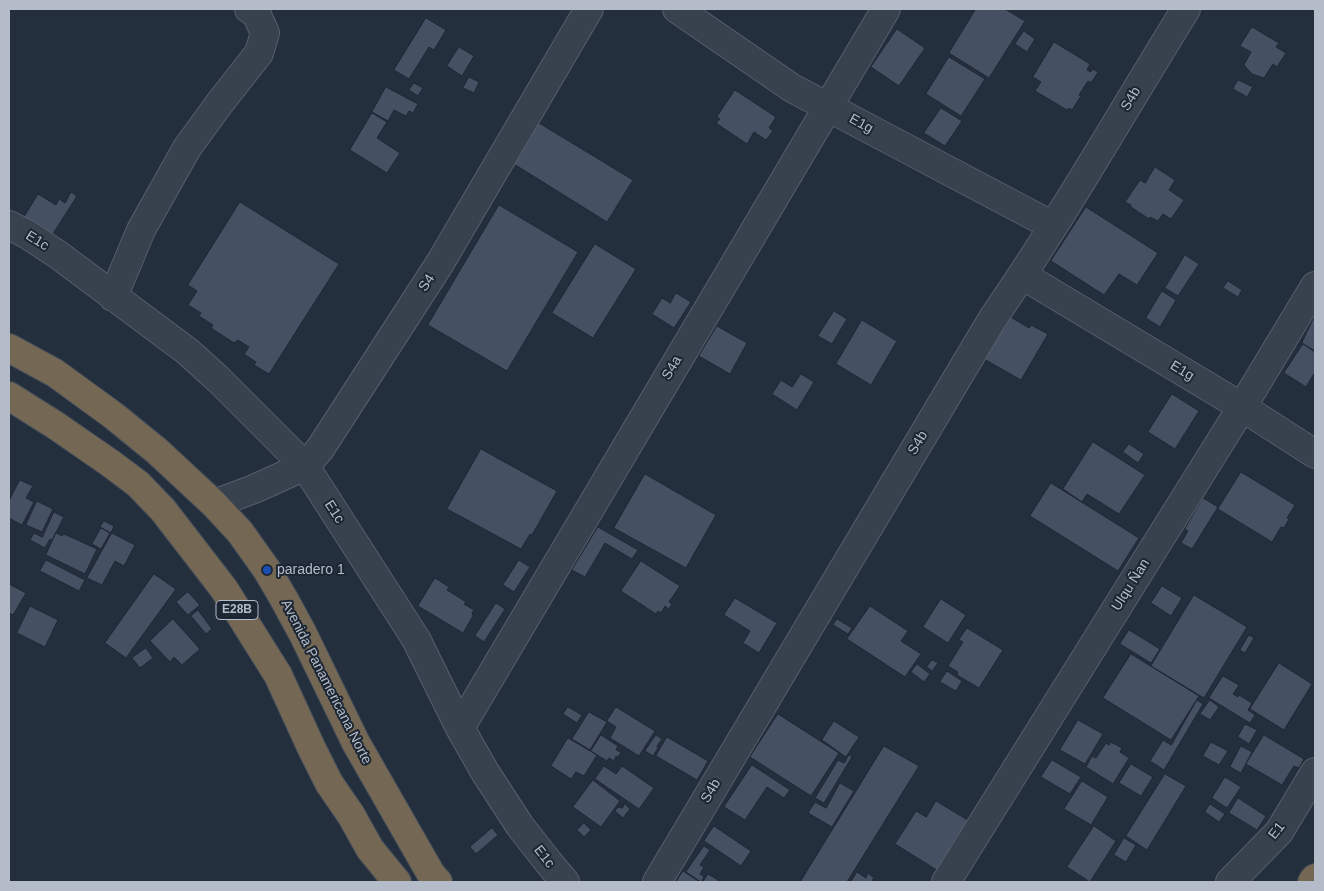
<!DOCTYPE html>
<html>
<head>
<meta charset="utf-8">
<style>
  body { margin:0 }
  #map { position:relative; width:1324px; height:891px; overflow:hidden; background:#242f3e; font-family:Helvetica,sans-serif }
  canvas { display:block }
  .frame { position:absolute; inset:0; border:10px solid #b4bcc9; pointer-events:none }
</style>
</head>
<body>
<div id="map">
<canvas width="1324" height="891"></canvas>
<div class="frame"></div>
</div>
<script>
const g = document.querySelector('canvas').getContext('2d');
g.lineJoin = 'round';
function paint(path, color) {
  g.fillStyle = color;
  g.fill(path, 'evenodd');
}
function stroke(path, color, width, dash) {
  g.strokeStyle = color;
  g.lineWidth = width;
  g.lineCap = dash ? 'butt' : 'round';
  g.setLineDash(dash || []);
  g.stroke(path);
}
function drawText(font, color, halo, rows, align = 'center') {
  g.font = font + ' Helvetica,sans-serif';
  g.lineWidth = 4;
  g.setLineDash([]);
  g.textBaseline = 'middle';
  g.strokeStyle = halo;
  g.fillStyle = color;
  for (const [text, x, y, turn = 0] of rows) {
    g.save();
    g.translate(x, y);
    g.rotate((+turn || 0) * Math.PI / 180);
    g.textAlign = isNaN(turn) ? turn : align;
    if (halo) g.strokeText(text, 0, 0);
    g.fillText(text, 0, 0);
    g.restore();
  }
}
const building = new Path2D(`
  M976,9H1005L1025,21L989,78L949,53Z
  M426,18L446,30L434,50L429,47L409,79L394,70Z
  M1252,27L1279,43L1276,47L1286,53L1277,67L1273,64L1264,78L1252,74L1244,65L1251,52L1240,46Z
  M897,29L925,48L899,86L871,67Z
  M1024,31L1035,39L1027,52L1015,44Z
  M1054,42L1090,64L1087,70L1091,72L1092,69L1098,72L1091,83L1088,81L1079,95L1081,96L1072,110L1069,108L1067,110L1035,91L1041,82L1033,77Z
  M459,47L474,56L462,76L447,66Z
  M949,57L985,79L961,116L926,94Z
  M469,77L479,82L474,93L463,88Z
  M1238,80L1253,87L1247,97L1233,89Z
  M414,83L423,88L418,96L409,90Z
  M386,87L418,104L413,113L409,111L406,116L394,110L388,121L372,112Z
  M735,90L776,117L769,128L773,131L766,140L754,132L747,144L716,123L720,119L717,117Z
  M941,108L962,121L945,146L924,133Z
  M372,113L387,122L377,138L400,153L387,173L350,150Z
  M539,123L633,180L607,222L514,164Z
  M1155,167L1175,180L1169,190L1184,200L1171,219L1163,214L1158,221L1150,217L1149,219L1131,207V205L1125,202L1140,180L1145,183Z
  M71,192L77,196L51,237L22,220L38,194L56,205L59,199L65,203Z
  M240,202L339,264L269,374L254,365L256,362L244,354L249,347L238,340L234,343L211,328L213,325L199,316L201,313L188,305L197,291L188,285Z
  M499,205L578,252L507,371L428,325Z
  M1086,207L1158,253L1137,285L1119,274L1104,295L1051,261Z
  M595,244L636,269L593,338L552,313Z
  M1185,255L1199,264L1178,296L1165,288Z
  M1228,281L1242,290L1238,297L1223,288Z
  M1162,291L1176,300L1160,327L1146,318Z
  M676,293L691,302L674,328L652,314L662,298L670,303Z
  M834,311L847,319L832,344L818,336Z
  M1315,315V351L1302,343Z
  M1009,316L1029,328L1031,325L1048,334L1021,380L984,359Z
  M862,320L897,341L871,385L836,364Z
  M717,326L747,343L730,374L699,356Z
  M1303,344L1315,352V372L1306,387L1284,373Z
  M801,374L814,382L797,410L772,394L781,380L792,387Z
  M1172,394L1199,411L1175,449L1148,432Z
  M1093,442L1145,475L1119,514L1087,494L1082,502L1063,489Z
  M1129,444L1144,454L1138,463L1123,452Z
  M481,449L557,491L532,535L530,534L521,549L447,509Z
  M1241,472L1295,505L1287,518L1289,519L1284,528L1281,527L1272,542L1218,509Z
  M645,474L716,515L686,568L614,528Z
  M20,480L33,486L26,498L34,502L22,525L9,518V501Z
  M1051,483L1139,538L1118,571L1030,516Z
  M1203,498L1218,507L1192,549L1181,543L1188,531L1185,529Z
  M37,501L53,509L42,532L26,525Z
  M54,512L64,517L52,540L50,539L45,548L30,540L34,533L42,537Z
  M104,521L114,526L111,533L100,527Z
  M598,527L638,550L632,559L605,543L585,577L572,570Z
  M101,528L110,533L101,549L92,544Z
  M56,533L62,536L64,534L97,549L85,574L46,555Z
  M112,533L135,545L124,566L115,561L102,585L87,578Z
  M46,560L85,580L79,591L40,571Z
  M519,560L530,567L514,592L503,585Z
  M641,561L680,586L669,602L672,604L669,609L665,606L661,613L658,611L656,614L621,591Z
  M154,574L176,589L126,658L105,643Z
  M435,578L449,587L447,590L466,602L464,604L474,610L472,613L473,616L463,633L418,606Z
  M9,584L26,593L13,615L9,613Z
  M1162,586L1182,598L1171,616L1151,603Z
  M188,592L200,605L188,615L176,602Z
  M1194,595L1247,627L1204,698L1151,666Z
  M735,598L777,623L759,653L743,643L750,631L724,615Z
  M941,599L966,615L948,643L923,627Z
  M496,603L505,609L484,642L475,636Z
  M30,606L58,620L45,647L17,633Z
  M870,606L908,631L901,641L921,654L905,677L847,639Z
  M198,610L212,629L206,634L191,616Z
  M173,619L200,649L182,665L174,657L170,662L150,641Z
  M837,619L852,628L848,634L833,625Z
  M967,628L1003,650L979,688L957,675L958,672L948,666L963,642L959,640Z
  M1129,630L1160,649L1151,663L1120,644Z
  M1249,635L1254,638L1245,653L1240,650Z
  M146,648L153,658L140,668L132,658Z
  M1131,654L1199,696L1171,740L1103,698Z
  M932,660L938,663L932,671L927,667Z
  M1279,663L1312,684L1284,730L1250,709Z
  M917,664L930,674L924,682L911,672Z
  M947,671L962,681L956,691L940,682Z
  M1223,676L1239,685L1233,694L1238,697L1239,695L1252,703L1248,710L1255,715L1250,723L1209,698Z
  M1197,700L1203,704L1164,770L1150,761L1163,740L1171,745Z
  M1210,700L1219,707L1210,720L1200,714Z
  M568,707L582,715L577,723L563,714Z
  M616,707L655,731L639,756L610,738L616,727L607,721Z
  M589,712L607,722L590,750L572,739Z
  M778,714L839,753L811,796L750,757Z
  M1078,720L1103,734L1085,764L1060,750Z
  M834,721L859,737L846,757L822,740Z
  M1245,724L1257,730L1249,744L1238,737Z
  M601,735L618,746L616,750L621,752L618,757L616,756L614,761L609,758L607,761L591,751Z
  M656,735L662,739L657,746L658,748L653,756L645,751Z
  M1264,735L1304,759L1299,768L1294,766L1282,785L1246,764Z
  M667,737L708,761L697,780L656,756Z
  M568,738L597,755L584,776L576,772L571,779L551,766Z
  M1111,742L1122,748L1120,752L1129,758L1113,784L1086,767L1092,756L1096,758L1106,743L1109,745Z
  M1211,742L1228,751L1219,765L1203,756Z
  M884,746L919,766L847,882H804L801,881Z
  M1241,746L1252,752L1241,773L1230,767Z
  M849,755L852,757L824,803L815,798L838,760L844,763Z
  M1052,760L1081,777L1070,794L1041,777Z
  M1131,764L1153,777L1141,796L1119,783Z
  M752,765L790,790L784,798L767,787L745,820L724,807Z
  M604,766L616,774L622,766L654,788L639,809L595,779Z
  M1165,774L1186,786L1147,850L1126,836Z
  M1225,777L1241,787L1227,808L1212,798Z
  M593,780L620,801L601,827L573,807Z
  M1082,781L1108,797L1091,825L1064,809Z
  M840,783L854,791L832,827L808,813L815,802L826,808Z
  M1238,798L1266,816L1257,830L1229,813Z
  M936,801L971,822L940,872L895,844L916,811L926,817Z
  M625,804L630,809L623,818L615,811L618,807L622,808Z
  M1210,804L1225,814L1219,822L1205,812Z
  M584,823L591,830L584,837L577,830Z
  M714,826L751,851L741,866L704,841Z
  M1094,826L1116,841L1090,882L1067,867Z
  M492,828L498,835L476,854L470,847Z
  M1124,838L1136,845L1126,862L1114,855Z
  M704,846L710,850L700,865L704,867L700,874L704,877L701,882L686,872Z
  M683,871L700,882H676Z
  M857,872L866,878L868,873L874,878L872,880L875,882H851Z
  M708,874L718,880L716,882H703Z`);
const minor = new Path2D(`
  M677,9L792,88L1053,226
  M9,225L28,235L57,254L187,351L218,379L305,466L416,639L460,728L485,772L520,826L549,863L565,882
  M1022,275L1242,407L1315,454
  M113,297L141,230L187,148L219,104L259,53L265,33L256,13L249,9
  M214,504L254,489L305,466L320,449L440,263L589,9
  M460,728L886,9
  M657,882L993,318C1062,218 1122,112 1186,9
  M946,882L1242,407L1315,286
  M1230,882L1279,832L1315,772`);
const highway = new Path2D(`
  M9,348L55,373L114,416L157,451L214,504L240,532L267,570L284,599L303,634L356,743L431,874L438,882
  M9,396L55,425L110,463L138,484L163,510L224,589L278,675L311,747L329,783L351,815L370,849L397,882
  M1312,882L1315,878`);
const markers = [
  [267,570,5,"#1a4fb4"]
];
const shields = [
  [237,610,42]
];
const shieldNames = [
  ["E28B",237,610]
];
const streetNames = [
  ["S4b",1131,99,-59],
  ["E1g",861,124,28],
  ["E1c",37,241,32],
  ["S4",427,283,-57],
  ["S4a",672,368,-59],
  ["E1g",1182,371,31],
  ["S4b",918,443,-59],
  ["E1c",334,512,57],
  ["Ulqu Ñan",1131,585,-58],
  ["Avenida Panamericana Norte",326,682,63],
  ["S4b",711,791,-59],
  ["E1",1277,831,-52],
  ["E1c",544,857,52]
];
const poiNames = [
  ["paradero 1",277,570]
];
paint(building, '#455162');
stroke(building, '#1f2835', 1);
stroke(minor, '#565f6c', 30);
stroke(highway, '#434c59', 30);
stroke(minor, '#38414e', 28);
stroke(highway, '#746855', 28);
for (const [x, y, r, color] of markers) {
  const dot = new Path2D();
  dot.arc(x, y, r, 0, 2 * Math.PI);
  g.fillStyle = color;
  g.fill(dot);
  stroke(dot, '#1d2633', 2);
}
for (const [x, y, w] of shields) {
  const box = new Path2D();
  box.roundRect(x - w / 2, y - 9.5, w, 19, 4);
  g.fillStyle = '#1d2633';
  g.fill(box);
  stroke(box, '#b4bcc9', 1);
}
drawText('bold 12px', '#b4bcc9', null, shieldNames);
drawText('14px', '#b4bcc9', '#1d2633', streetNames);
drawText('14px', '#b4bcc9', '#1d2633', poiNames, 'left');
</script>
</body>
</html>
